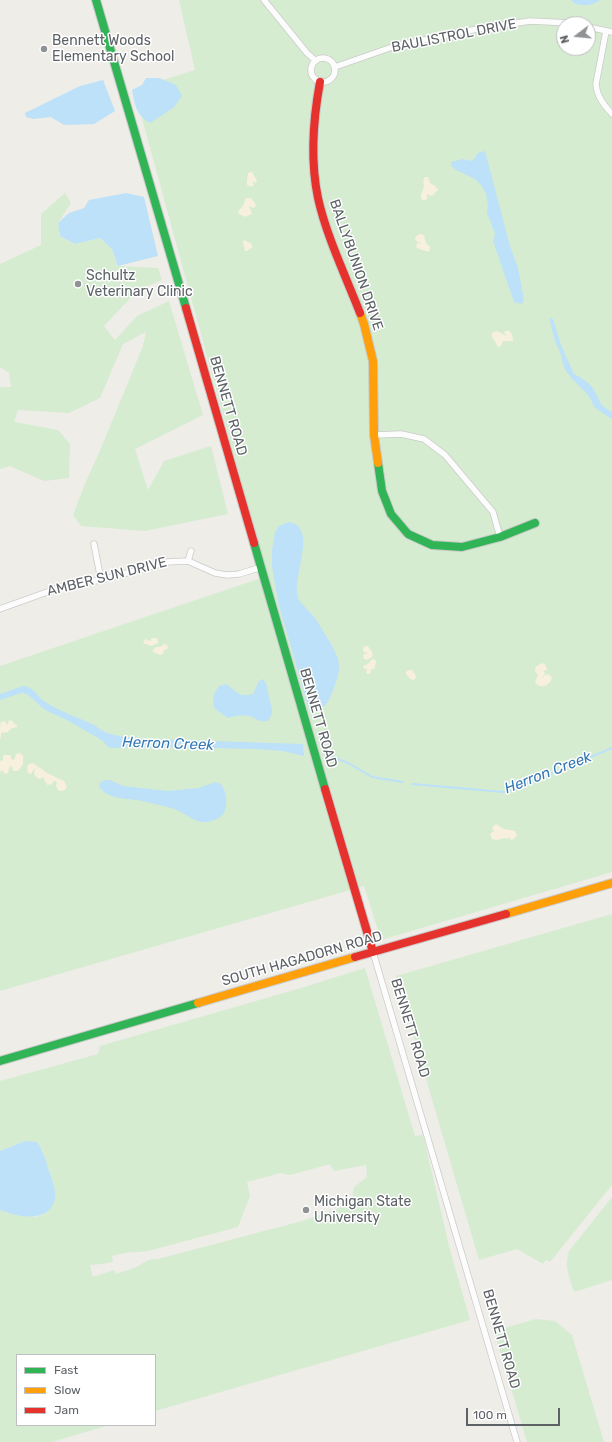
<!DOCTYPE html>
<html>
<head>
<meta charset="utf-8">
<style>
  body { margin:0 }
  #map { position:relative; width:612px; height:1442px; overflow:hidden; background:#eeede8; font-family:Rubik,sans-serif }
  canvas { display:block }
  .legend { position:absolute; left:16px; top:1354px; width:140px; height:72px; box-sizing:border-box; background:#fff; border:1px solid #bec0c2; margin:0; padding:5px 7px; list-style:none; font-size:12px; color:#5d6267 }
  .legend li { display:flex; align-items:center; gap:8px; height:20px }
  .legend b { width:20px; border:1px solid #bec0c2 }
  .north { position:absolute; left:556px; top:16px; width:40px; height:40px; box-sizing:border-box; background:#fff; border:1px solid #bec0c2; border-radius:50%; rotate:254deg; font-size:11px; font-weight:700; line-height:16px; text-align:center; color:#5d6267 }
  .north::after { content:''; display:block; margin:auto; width:14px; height:18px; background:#909394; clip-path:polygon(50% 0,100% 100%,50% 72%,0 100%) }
  .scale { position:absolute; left:466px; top:1408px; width:94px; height:18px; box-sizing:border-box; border:2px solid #5d6267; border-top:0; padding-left:5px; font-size:12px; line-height:14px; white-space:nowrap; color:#5d6267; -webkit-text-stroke:3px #fff; paint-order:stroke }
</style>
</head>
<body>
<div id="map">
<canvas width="612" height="1442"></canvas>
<ul class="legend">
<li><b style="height:5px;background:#30b455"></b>Fast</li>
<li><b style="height:5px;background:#ff9f0a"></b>Slow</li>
<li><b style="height:5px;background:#e5322d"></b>Jam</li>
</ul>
<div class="north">N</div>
<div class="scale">100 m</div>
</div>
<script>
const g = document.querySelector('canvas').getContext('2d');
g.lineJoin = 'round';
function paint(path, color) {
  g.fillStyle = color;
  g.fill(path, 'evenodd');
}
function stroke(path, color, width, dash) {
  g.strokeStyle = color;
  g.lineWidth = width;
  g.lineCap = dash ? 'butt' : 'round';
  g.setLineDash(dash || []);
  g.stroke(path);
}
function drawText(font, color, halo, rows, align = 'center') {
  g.font = font + ' Rubik,sans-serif';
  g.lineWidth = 3;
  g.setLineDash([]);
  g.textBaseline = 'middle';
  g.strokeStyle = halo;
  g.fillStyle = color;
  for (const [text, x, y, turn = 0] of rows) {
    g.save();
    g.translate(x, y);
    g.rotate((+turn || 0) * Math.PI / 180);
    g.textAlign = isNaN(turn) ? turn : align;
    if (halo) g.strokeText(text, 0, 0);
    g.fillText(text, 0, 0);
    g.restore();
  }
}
const green = new Path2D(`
  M179,0H612V872L381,940L364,886L0,991V666L267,576L134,89L195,70ZM564,24H588V48H564Z
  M65,193L71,203L58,223L60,236L75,244L100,238L112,249L118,266L158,268L162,280L138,290L104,326L115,340L137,316L169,301L203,415L135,449L148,490L164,461L211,446L228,514L145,531L81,526L73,515L84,486L99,453L143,346L146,332L123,344L100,398L69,413L18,410L14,422L58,430L70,444L69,478L44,481L10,466L0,469V387H11L9,373L0,367V264L41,245V214Z
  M612,914V1185L550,1262L546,1260L543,1264L517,1249L479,1260L396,976Z
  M365,968L415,1136L423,1135L450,1250L470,1320L155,1411V1355H17V1425H109L52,1442H0V1210L9,1213L35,1217L44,1214L50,1207L54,1185L42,1150L37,1143L25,1141L0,1151V1081L98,1054L100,1046L301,988ZM330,1164L334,1171L366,1165L367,1177L354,1187L351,1204L302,1221L158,1259H151L134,1268L116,1274L114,1270L93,1277L90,1265C98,1264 105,1264 113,1262L112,1256L124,1253L148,1251L238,1227L250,1196L247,1182L281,1173L290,1175Z
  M612,1197V1280L574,1292C569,1276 564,1267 569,1251Z
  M536,1319L555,1321L572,1335L604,1442H527L494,1331Z`);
const sand = new Path2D(`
  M252,172L257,181L256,183L252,181L254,185L251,187L247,185V180L248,173Z
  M425,177H428L430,183L435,186L438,190L432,196L427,194V199L424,201L421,199C420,193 423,192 424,186C424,182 422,181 425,177Z
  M246,198H251L256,205L254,208L249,206L252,214L245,217L239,214L238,211L243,206Z
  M420,234L424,235L426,243L430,247L429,252L419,249L416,247L417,243L422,244L415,240L416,236Z
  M244,240L252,244V248L249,249L248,251H245L243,242Z
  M508,330L512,334L513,341H503L501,346L498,347L492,337V333L497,331L506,336L504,332Z
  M151,638H157L158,640V643L151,646L143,643L145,639L151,641Z
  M164,644L167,645L168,648L163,651L164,653L160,655L153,652V650L156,647H160Z
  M366,646H368L373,654L372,657L367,660L363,658L364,654H368L363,651V647Z
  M372,659L376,660V663L374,669H371L370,674H367L366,672L367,668L364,669L363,666L368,664Z
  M542,663L545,664L547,669V670L543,671L545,673L542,678L546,674L550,675L552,678C550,686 539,690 535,682L538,675L535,671C535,665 538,666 542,663Z
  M408,670H412L415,674L416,677L414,680L410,679L406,674V672Z
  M9,720L13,721L14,724L17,725V727L10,729L8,732L1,733V736L0,740V727L1,722L5,721L7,725Z
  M20,753L23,756V764L18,771H13L12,766L9,768L8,773L5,774L2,770L0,772V761L3,760V755H10L11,756V759L14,760L16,754Z
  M33,763L47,773L64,781L67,787L65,790L61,791L58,790L56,786L57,782L55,781L53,782L52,784L47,785L43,777L40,779L37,778L34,774L35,768L31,774L28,773L27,767L29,764Z
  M496,824L504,829L515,831L517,836L511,841L510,837L508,839L505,838L497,840L492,839L490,834L494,831L492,828Z`);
const water = new Path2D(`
  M571,0H600C593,6 577,8 571,0Z
  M146,78H159L176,85L182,96L173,108L150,123C136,115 135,105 132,90L142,85Z
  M103,80L115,111L94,124L64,125L51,117L33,119L26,117L25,113L80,86Z
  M485,151L510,246L518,268L524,300L522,304L514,302L493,241L495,234L487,213L488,205L486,194L481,185L475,179L456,170L452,167L451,162L463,159L470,161L474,159L478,153Z
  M126,193L144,197L158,256L118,266L112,249L100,238L75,244L60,236L58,223L69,213L84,208L89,200Z
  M549,318L553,319L561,345L574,374C580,377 587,381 592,387C601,399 596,403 612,412V419L595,408L589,396L572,379L564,368L561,355L555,341Z
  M289,522C320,528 289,581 299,600C303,606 310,612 315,618C320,625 323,632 328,639C342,662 342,668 332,693C328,702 325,709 314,711L310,710L307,703L278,602L272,566V550L275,532L279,526Z
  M263,679C268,685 267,690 269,697C271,706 275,713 268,721C259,722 259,721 252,717C246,714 234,716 228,718L214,708L213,696L219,686L226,684C237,691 238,698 253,694L259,681Z
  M23,686C36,687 36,697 47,703C61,712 77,717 92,724C96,726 100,730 105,732C118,737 133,738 147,739L303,744L304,756L283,751L257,749L171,747L112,748L108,747L103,741L67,720L45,710L27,694L21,693L0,700V694Z
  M105,780H110L123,786L168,791L199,788L215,782L221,784C226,792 228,800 225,810C224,814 221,817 217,819C197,828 191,815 174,809C164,806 152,803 142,801C129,798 106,800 99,786L100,783Z
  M25,1141L37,1142C43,1151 46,1160 49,1171C52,1179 56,1189 55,1198C50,1224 18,1217 0,1210V1151Z`);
const stream = new Path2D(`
  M324,753L350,764L372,777L403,782
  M412,784L503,792L512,790L612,748`);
const street = new Path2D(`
  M264,0L307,53L316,61
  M588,27L612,32
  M606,31L596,84C597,97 604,105 612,114
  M311 70a12 12 0 1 1 24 0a12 12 0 1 1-24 0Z
  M335,67L395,46L472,30L530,21L570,23L576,24
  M374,435L401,434L424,439L445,455L493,512L500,537
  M94,544L101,580
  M188,561L191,551
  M0,609L64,586L101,580L167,562L188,561L215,573L227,575L239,574L262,567
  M373,952L517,1442`);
const fast = new Path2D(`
  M96,0L186,308
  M378,463L382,491L391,514L408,534L432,545L462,547L500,537L535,523
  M254,543L325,789
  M0,1061L198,1003`);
const slow = new Path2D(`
  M360,313L364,324L373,361L374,435L378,463
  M506,914L612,883
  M198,1003L355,957`);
const jam = new Path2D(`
  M320,82C313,120 310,160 318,198C326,235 346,277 360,313
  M186,308L254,543
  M325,789L373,952
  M355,957L506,914`);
const markers = [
  [44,49,4,"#909394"],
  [78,284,4,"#909394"],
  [306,1210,4,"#909394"]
];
const streetNames = [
  ["BAULISTROL DRIVE",454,36,-11],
  ["BALLYBUNION DRIVE",356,265,71],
  ["BENNETT ROAD",228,406,74],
  ["AMBER SUN DRIVE",107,577,-14],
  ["BENNETT ROAD",318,718,74],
  ["SOUTH HAGADORN ROAD",302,959,-16],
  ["BENNETT ROAD",410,1028,73],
  ["BENNETT ROAD",501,1339,74]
];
const poiNames = [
  ["Bennett Woods",52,41],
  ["Elementary School",52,57],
  ["Schultz",86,276],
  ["Veterinary Clinic",86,292],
  ["Michigan State",314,1202],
  ["University",314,1218]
];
const waterNames = [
  ["Herron Creek",168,744,2],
  ["Herron Creek",548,773,-21]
];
paint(green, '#d5ecd1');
paint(sand, '#f7f0dc');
paint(water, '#bce1f8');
stroke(stream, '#bce1f8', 2);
stroke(street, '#cbcbca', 7);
stroke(fast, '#c9cac9', 10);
stroke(slow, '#c9cac9', 10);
stroke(jam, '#c9cac9', 10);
stroke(street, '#fcfcfc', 5.5);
stroke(fast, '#30b455', 8);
stroke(slow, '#ff9f0a', 8);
stroke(jam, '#e5322d', 8);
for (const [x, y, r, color] of markers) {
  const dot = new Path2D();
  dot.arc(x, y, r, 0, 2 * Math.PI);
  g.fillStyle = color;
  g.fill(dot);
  stroke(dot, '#fff', 1.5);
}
drawText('14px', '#5d6267', '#fff', streetNames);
drawText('14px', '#5d6267', '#fff', poiNames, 'left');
drawText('italic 15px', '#3579b4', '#fff', waterNames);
</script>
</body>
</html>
